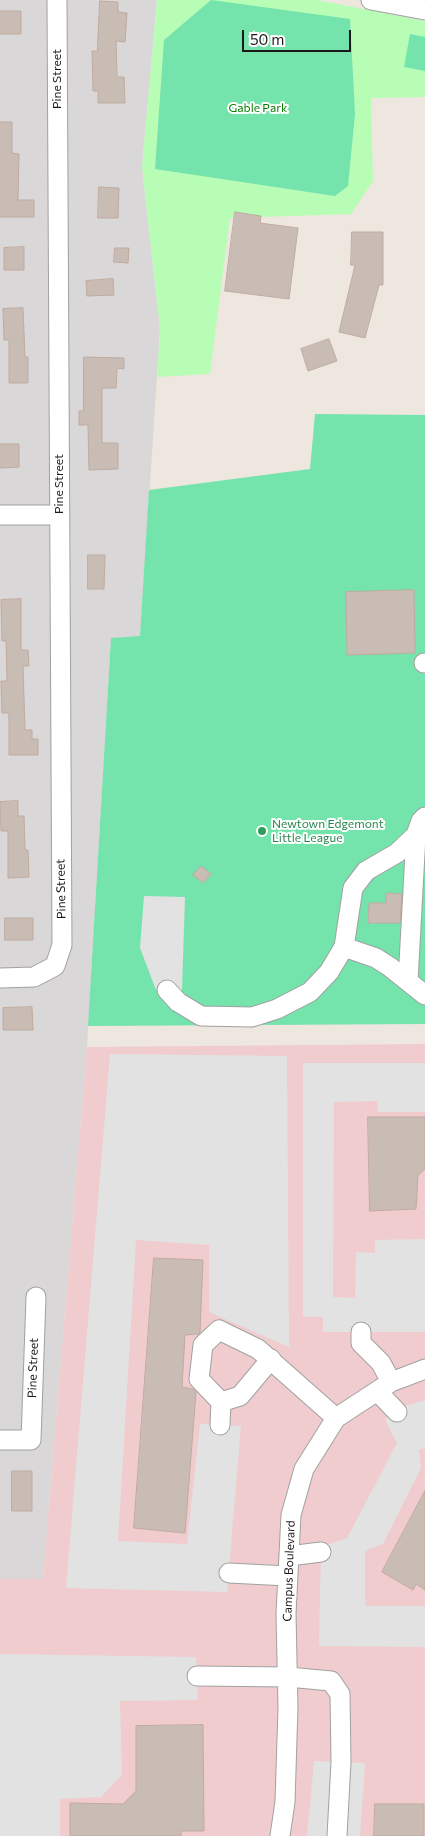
<!DOCTYPE html>
<html>
<head>
<meta charset="utf-8">
<style>
  body { margin:0 }
  #map { position:relative; width:425px; height:1836px; overflow:hidden; background:#ede7df; font-family:Commissioner,sans-serif }
  canvas { display:block }
  .scale { position:absolute; left:242px; top:30px; width:109px; height:22px; box-sizing:border-box; border:2px solid #1a1a1a; border-top:0; padding-left:6px; font-size:15px; line-height:18px; white-space:nowrap; color:#1a1a1a; -webkit-text-stroke:4px #fff; paint-order:stroke }
</style>
</head>
<body>
<div id="map">
<canvas width="425" height="1836"></canvas>
<div class="scale">50 m</div>
</div>
<script>
const g = document.querySelector('canvas').getContext('2d');
g.lineJoin = 'round';
function paint(path, color) {
  g.fillStyle = color;
  g.fill(path, 'evenodd');
}
function stroke(path, color, width, dash) {
  g.strokeStyle = color;
  g.lineWidth = width;
  g.lineCap = dash ? 'butt' : 'round';
  g.setLineDash(dash || []);
  g.stroke(path);
}
function drawText(font, color, halo, rows, align = 'center') {
  g.font = font + ' Commissioner,sans-serif';
  g.lineWidth = 4;
  g.setLineDash([]);
  g.textBaseline = 'middle';
  g.strokeStyle = halo;
  g.fillStyle = color;
  for (const [text, x, y, turn = 0] of rows) {
    g.save();
    g.translate(x, y);
    g.rotate((+turn || 0) * Math.PI / 180);
    g.textAlign = isNaN(turn) ? turn : align;
    if (halo) g.strokeText(text, 0, 0);
    g.fillText(text, 0, 0);
    g.restore();
  }
}
const residential = new Path2D(`
  M0,0H157L142,167L160,329L140,637L111,638L87,1047L43,1579H0Z`);
const commercial = new Path2D(`
  M425,1044V1836H0V1579H43L87,1047Z`);
const park = new Path2D(`
  M157,0H317L425,21V97L371,98L373,181L351,214L230,218L210,374L157,377L160,329L142,167Z`);
const pitch = new Path2D(`
  M211,0L350,19L355,114L348,186L335,196L155,169L164,40Z
  M410,34L425,37V71L404,67Z
  M315,414L425,415V1024L88,1026L111,638L140,636L149,490L310,469Z`);
const parking = new Path2D(`
  M144,896L185,897L182,990H156L140,948Z
  M110,1054L287,1056L289,1347L209,1312V1245L136,1240L118,1541L187,1544L200,1424L241,1426L227,1592L66,1588Z
  M303,1063H425V1112H378L377,1101L334,1102L333,1297L355,1298L356,1252L375,1253V1240L425,1239V1332H323V1317H303Z
  M425,1400V1448L419,1450L421,1468L383,1544L365,1551V1606H425V1647L319,1646L321,1547L347,1538L397,1443L385,1419L406,1406Z
  M0,1654L196,1657L198,1700L120,1701L122,1775L101,1797L60,1799V1836H0Z
  M314,1761L365,1763L360,1836H307Z`);
const building = new Path2D(`
  M100,1L118,2V12L127,13L125,42L116,41L117,77H124L125,103H98V91H93L92,51H97Z
  M0,11H21V34H0Z
  M0,122H12V153L19,154L18,200H34V217H0Z
  M99,187L119,188L118,218H98Z
  M235,212L261,216L260,223L298,228L289,299L225,291Z
  M352,232H383V285H379L365,338L339,332L355,265H351Z
  M24,247V270H4V248Z
  M115,248H129L128,263L114,262Z
  M113,279L114,295L87,296L86,281Z
  M23,308L25,357H28V383H9V340H4L3,309Z
  M329,339L337,361L308,371L301,349Z
  M84,357L124,358V369L117,368L116,388H102V443H118V469L89,470L88,425H79V411H83Z
  M0,444H19V467L0,468Z
  M88,555H105L104,589H88Z
  M414,590L415,653L347,655L346,592Z
  M21,599V650H28L29,666H23L25,730H32V739H38V755H9V713H2L1,681H7L6,641H2L1,600Z
  M18,801V816H24L25,850H28L29,877L8,878V831H1L0,802Z
  M201,866L211,874L203,883L193,875Z
  M386,893L402,894L400,923H368L369,903H386Z
  M5,918H33V940H5Z
  M32,1007L33,1030H3V1008Z
  M368,1117H425V1169L418,1175L416,1209L370,1211Z
  M154,1258L203,1260L200,1333L198,1334L185,1335L182,1387L193,1389L196,1392L185,1533L134,1528Z
  M12,1471H32V1511H12Z
  M425,1491V1590L416,1584L413,1590L382,1572Z
  M203,1725L204,1831H181V1836H70V1803L123,1804L136,1791V1726Z
  M375,1804H424V1836H374Z`);
const minor = new Path2D(`
  M371,0L425,10
  M0,515H59
  M424,663H425
  M344,947L376,958L390,967L425,995
  M0,978L34,977L55,966L62,945L57,0
  M408,981L416,835L421,821L425,817
  M167,990L178,1002L201,1016L252,1017L277,1009L310,992L329,972L344,947L353,888L366,871L397,853L416,835
  M361,1332V1343L381,1363L391,1382
  M271,1359L240,1396L221,1402L199,1379L203,1345L219,1330L258,1349L336,1418
  M377,1391L397,1412
  M220,1425L221,1402
  M0,1440H31L36,1297
  M289,1556L321,1552
  M229,1573L288,1576
  M197,1676L288,1677L331,1681L340,1694L341,1762L337,1836
  M280,1836L285,1802L288,1707L286,1614L291,1515L304,1469L336,1418L391,1382L425,1369`);
const markers = [
  [262,831,5,"#2e9e5b"]
];
const streetNames = [
  ["Pine Street",57,79,-90],
  ["Pine Street",59,484,-90],
  ["Pine Street",61,889,-91],
  ["Pine Street",33,1368,-88],
  ["Campus Boulevard",289,1571,-88]
];
const parkNames = [
  ["Gable Park",258,108]
];
const leisureNames = [
  ["Newtown Edgemont",272,824],
  ["Little League",272,838]
];
paint(residential, '#d9d7d7');
paint(commercial, '#f0ccce');
paint(park, '#b8fdb6');
paint(pitch, '#75e3ac');
paint(parking, '#e2e2e2');
paint(building, '#c9bcb5');
stroke(building, '#c0aba0', 1);
stroke(minor, '#a1a1a1', 21);
stroke(minor, '#fff', 19);
for (const [x, y, r, color] of markers) {
  const dot = new Path2D();
  dot.arc(x, y, r, 0, 2 * Math.PI);
  g.fillStyle = color;
  g.fill(dot);
  stroke(dot, '#fff', 2);
}
drawText('12px', '#1a1a1a', '#fff', streetNames);
drawText('12px', '#077e03', '#fff', parkNames);
drawText('12px', '#27864d', '#fff', leisureNames, 'left');
</script>
</body>
</html>
